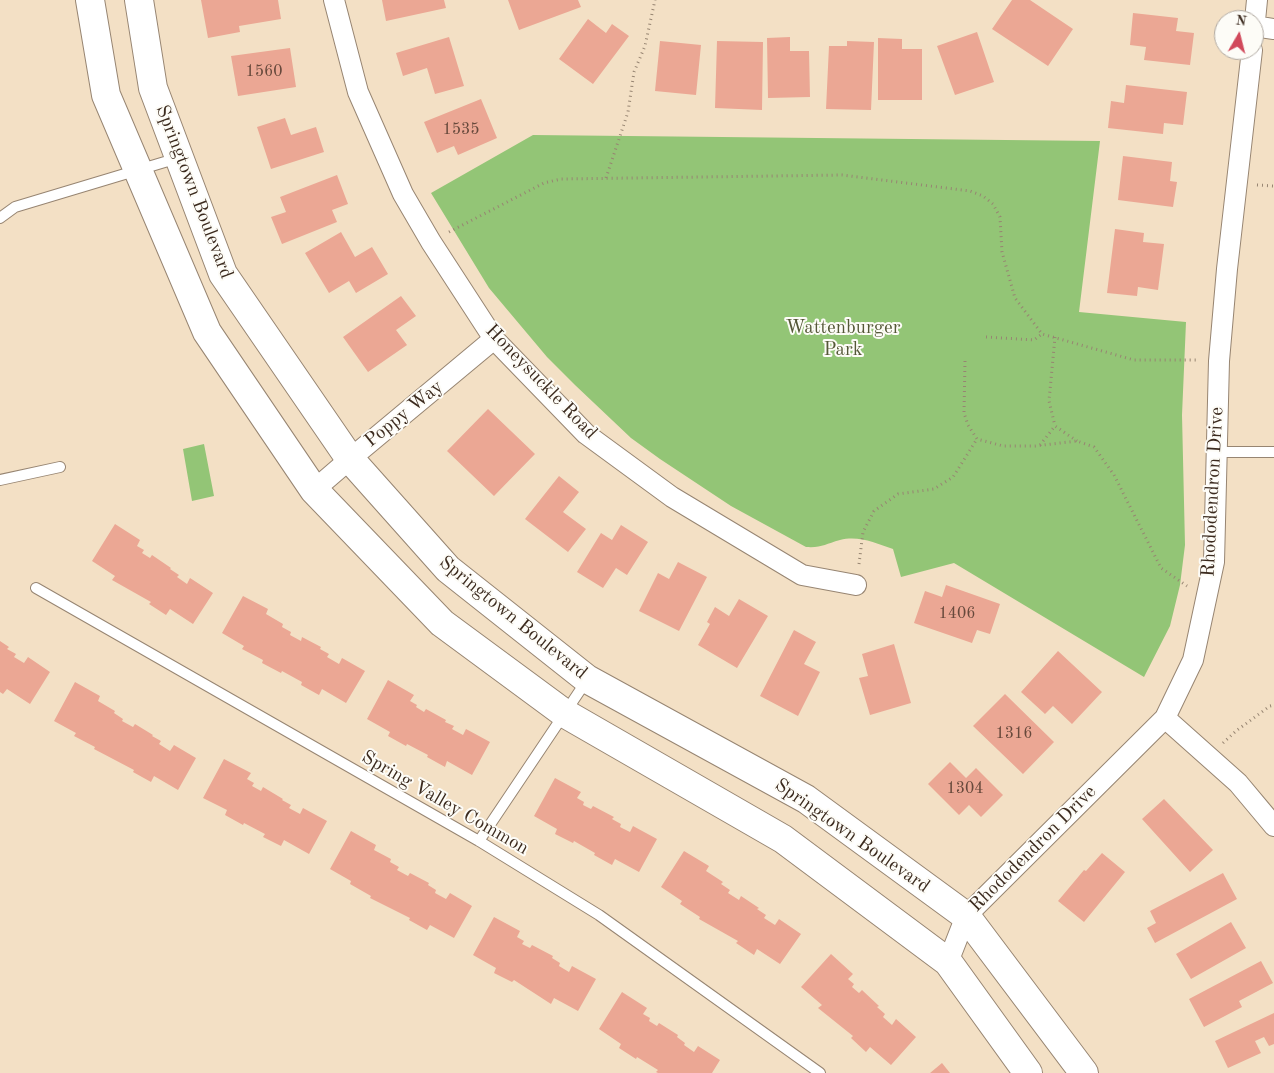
<!DOCTYPE html>
<html>
<head>
<meta charset="utf-8">
<style>
  body { margin:0 }
  #map { position:relative; width:1274px; height:1073px; overflow:hidden; background:#f3e0c5; font-family:"Old Standard TT",serif }
  canvas { display:block }
  .north { position:absolute; left:1214px; top:10px; width:50px; height:50px; box-sizing:border-box; background:#fdfcf7; border:1px solid #afa8a0; border-radius:50%; rotate:8deg; font-size:14px; font-weight:700; line-height:20px; text-align:center; color:#3b2a1e }
  .north::after { content:''; display:block; margin:auto; width:18px; height:22px; background:#d1495b; clip-path:polygon(50% 0,100% 100%,50% 72%,0 100%) }
</style>
</head>
<body>
<div id="map">
<canvas width="1274" height="1073"></canvas>
<div class="north">N</div>
</div>
<script>
const g = document.querySelector('canvas').getContext('2d');
g.lineJoin = 'round';
function paint(path, color) {
  g.fillStyle = color;
  g.fill(path, 'evenodd');
}
function stroke(path, color, width, dash) {
  g.strokeStyle = color;
  g.lineWidth = width;
  g.lineCap = dash ? 'butt' : 'round';
  g.setLineDash(dash || []);
  g.stroke(path);
}
function drawText(font, color, halo, rows, align = 'center') {
  g.font = font + ' "Old Standard TT",serif';
  g.lineWidth = 4;
  g.setLineDash([]);
  g.textBaseline = 'middle';
  g.strokeStyle = halo;
  g.fillStyle = color;
  for (const [text, x, y, turn = 0] of rows) {
    g.save();
    g.translate(x, y);
    g.rotate((+turn || 0) * Math.PI / 180);
    g.textAlign = isNaN(turn) ? turn : align;
    if (halo) g.strokeText(text, 0, 0);
    g.fillText(text, 0, 0);
    g.restore();
  }
}
const green = new Path2D(`
  M533,135L1100,141L1079,312L1186,322L1182,415L1185,545L1180,585L1170,626L1144,677L954,563L901,577L893,549C876,543 858,535 840,540C825,544 822,548 806,547L731,506L660,459L631,438L575,385L547,357L489,288L431,193Z
  M204,444L214,496L192,501L183,449Z`);
const building = new Path2D(`
  M201,0H278L281,19L239,26L240,32L208,38Z
  M382,0H444L446,8L386,21Z
  M508,0H578L581,7L519,30Z
  M1012,0H1030L1073,29L1048,66L992,29Z
  M1133,13L1178,18L1176,31L1194,33L1190,65L1144,60L1146,47L1130,45Z
  M588,19L606,33L612,24L629,36L593,84L559,59Z
  M977,32L994,82L955,95L937,46Z
  M449,37L464,86L435,94L427,68L403,76L396,53Z
  M790,37V51H809L810,97L768,98L767,38Z
  M878,38L902,39V49H922V100H878Z
  M660,41L701,45L696,95L655,91Z
  M717,41L763,42L762,110L715,108Z
  M847,41L874,42L871,110L826,109L829,46H847Z
  M290,48L296,87L238,96L231,56Z
  M1126,85L1187,92L1183,125L1164,123L1163,134L1108,128L1111,101L1124,103Z
  M481,99L497,138L458,155L454,146L437,153L424,122Z
  M285,118L291,135L316,127L324,152L271,169L257,127Z
  M1123,156L1172,162L1170,181L1177,182L1173,207L1118,200Z
  M337,175L348,204L332,210L337,222L282,244L271,217L286,212L280,197Z
  M1115,229L1144,233L1143,242L1164,244L1158,290L1138,287L1137,296L1107,293Z
  M341,232L355,257L372,247L388,274L356,293L349,281L329,293L305,253Z
  M401,296L416,316L396,330L407,345L368,372L343,337Z
  M488,409L535,454L494,496L447,451Z
  M559,476L579,492L563,512L586,529L568,552L525,519Z
  M115,524L140,540L137,546L144,550L142,553L150,558L152,555L171,568L170,569L179,575L177,577L187,584L190,578L213,593L193,624L170,609L166,615L149,604L151,602L112,580L115,576L92,561Z
  M621,525L648,542L627,575L616,568L603,588L577,572L601,533L612,540Z
  M678,562L707,577L679,631L639,611L658,573L669,579Z
  M946,585L1000,604L990,634L977,630L972,643L914,623L925,591L942,597Z
  M243,596L268,609L266,614L283,624L282,627L291,632L290,635L301,641L302,637L321,647L320,649L329,654L327,657L339,664L342,658L365,671L346,703L322,689L319,695L301,685L302,682L282,671L281,673L262,663L263,660L242,649L244,646L222,633Z
  M739,599L768,616L737,668L698,645L710,624L707,622L715,607L729,616Z
  M794,630L816,642L804,664L820,672L798,716L760,696Z
  M0,641L9,647L7,649L16,654L14,657L24,663L28,657L50,672L30,704L7,689L3,694L0,692Z
  M894,644L911,703L870,715L859,678L868,676L862,654Z
  M1058,651L1102,692L1072,724L1053,706L1045,714L1021,692Z
  M388,680L414,695L410,701L417,705L416,707L424,712L426,709L446,720L445,722L454,726L452,729L463,735L466,729L490,742L472,775L447,761L445,767L427,757L428,755L407,744L406,746L388,736L390,732L367,719Z
  M75,682L100,696L98,701L115,711L114,713L123,719L122,721L133,727L135,724L153,735L152,736L161,741L159,744L170,751L174,745L196,758L178,790L154,776L151,782L133,772L134,770L94,749L95,747L74,736L76,733L54,721Z
  M1005,694L1054,742L1023,774L973,726Z
  M224,759L251,773L247,779L254,783L252,786L261,791L263,787L283,799L282,800L291,805L289,808L300,814L303,808L327,821L309,854L284,840L281,846L263,837L265,834L244,823L243,825L225,815L227,810L203,798Z
  M950,762L966,778L976,768L1003,795L981,817L969,805L959,815L928,784Z
  M555,778L581,792L577,798L584,802L583,805L591,809L593,806L614,817L612,819L621,824L620,827L630,832L633,826L657,839L639,872L615,859L612,865L594,855L595,853L574,841L573,843L555,834L557,829L534,816Z
  M1164,799L1213,850L1190,872L1142,819Z
  M351,831L376,845L374,850L391,859L390,862L399,867L397,870L408,876L410,873L429,883L428,885L436,890L435,893L446,899L450,893L472,906L454,938L430,925L427,930L409,920L410,918L370,898L371,896L350,884L351,881L330,869Z
  M684,851L709,866L706,871L723,882L721,884L730,890L728,893L739,900L741,896L759,908L757,909L766,915L764,918L775,925L779,919L801,934L780,964L757,949L754,955L736,943L738,941L699,919L700,917L680,904L682,901L661,887Z
  M1102,853L1125,872L1084,922L1058,901L1084,870L1086,871Z
  M1223,873L1237,899L1155,943L1147,928L1156,923L1150,911Z
  M494,917L520,931L517,937L524,941L522,944L530,948L532,945L553,956L552,958L560,963L559,966L569,972L572,966L596,979L578,1011L554,998L551,1004L514,980L512,982L494,973L496,968L473,955Z
  M1231,922L1246,948L1191,979L1176,954Z
  M831,954L853,974L848,979L854,984L852,987L859,993L862,990L879,1006L877,1007L885,1014L883,1017L892,1025L896,1019L916,1037L891,1065L870,1047L866,1052L851,1038L853,1036L818,1008L822,1005L801,987Z
  M1261,961L1273,983L1239,1001L1242,1007L1204,1027L1189,999Z
  M622,992L647,1008L643,1014L650,1018L649,1021L657,1026L659,1023L678,1035L677,1037L685,1043L684,1045L694,1052L698,1046L720,1060L712,1073H658L656,1072L658,1070L637,1057L636,1059L619,1048L621,1044L599,1029Z
  M1274,1013V1044L1269,1046L1264,1037L1255,1041L1261,1053L1228,1068L1215,1041Z
  M942,1063L950,1073H930Z`);
const path = new Path2D(`
  M606,178L628,112L634,72L645,46L655,0
  M1257,185L1274,186
  M449,232L544,183L561,179L842,175L970,191L983,196L993,204L1000,217L1002,252L1015,298L1042,334L1134,360H1199
  M986,337L1034,340L1042,334
  M1055,337L1049,401L1055,426
  M965,361L964,413L968,425L977,439L1003,446H1035L1077,441L1094,447L1114,475L1161,568L1187,586
  M1040,445L1055,426L1077,441
  M859,564L863,532L874,511L898,494L934,489L953,477L977,439
  M1223,743L1236,731L1270,706L1274,705`);
const lane = new Path2D(`
  M0,218L15,207L178,158
  M1217,452H1274
  M0,480L60,467
  M36,588L479,841L599,915L820,1073
  M479,841L587,680`);
const street = new Path2D(`
  M334,0L358,92L403,194L431,242L494,339L586,434L672,497L802,575L856,585
  M1254,26L1274,29
  M1254,31L1257,0
  M314,490L350,459L494,339
  M1165,718L1238,783L1274,826
  M948,962L966,916L1165,718L1193,660L1214,562L1219,361L1227,269L1252,50`);
const secondary = new Path2D(`
  M90,0L106,95L207,332L314,490L442,623L564,713L783,839L948,962L1028,1073
  M139,0L153,88L223,274L350,459L448,569L587,679L806,799L966,916L1084,1073`);
const numberNames = [
  ["1560",264,72],
  ["1535",461,130],
  ["1406",957,614],
  ["1316",1014,734],
  ["1304",965,789]
];
const streetNames = [
  ["Springtown Boulevard",194,192,69],
  ["Honeysuckle Road",541,382,46],
  ["Poppy Way",404,414,-39],
  ["Rhododendron Drive",1213,492,-87],
  ["Springtown Boulevard",513,618,39],
  ["Spring Valley Common",445,803,30],
  ["Springtown Boulevard",852,836,35],
  ["Rhododendron Drive",1033,849,-45]
];
const parkNames = [
  ["Wattenburger",843,328],
  ["Park",843,350]
];
paint(green, '#93c576');
paint(building, '#eba794');
stroke(lane, '#978572', 12);
stroke(street, '#978572', 22);
stroke(secondary, '#978572', 30);
stroke(path, '#978572', 3, [1, 4]);
stroke(lane, '#fff', 10);
stroke(street, '#fff', 20);
stroke(secondary, '#fff', 28);
drawText('16px', '#67493c', null, numberNames);
drawText('19px', '#3b2a1e', '#fdfcf7', streetNames);
drawText('19px', '#555838', '#fdfcf7', parkNames);
</script>
</body>
</html>
